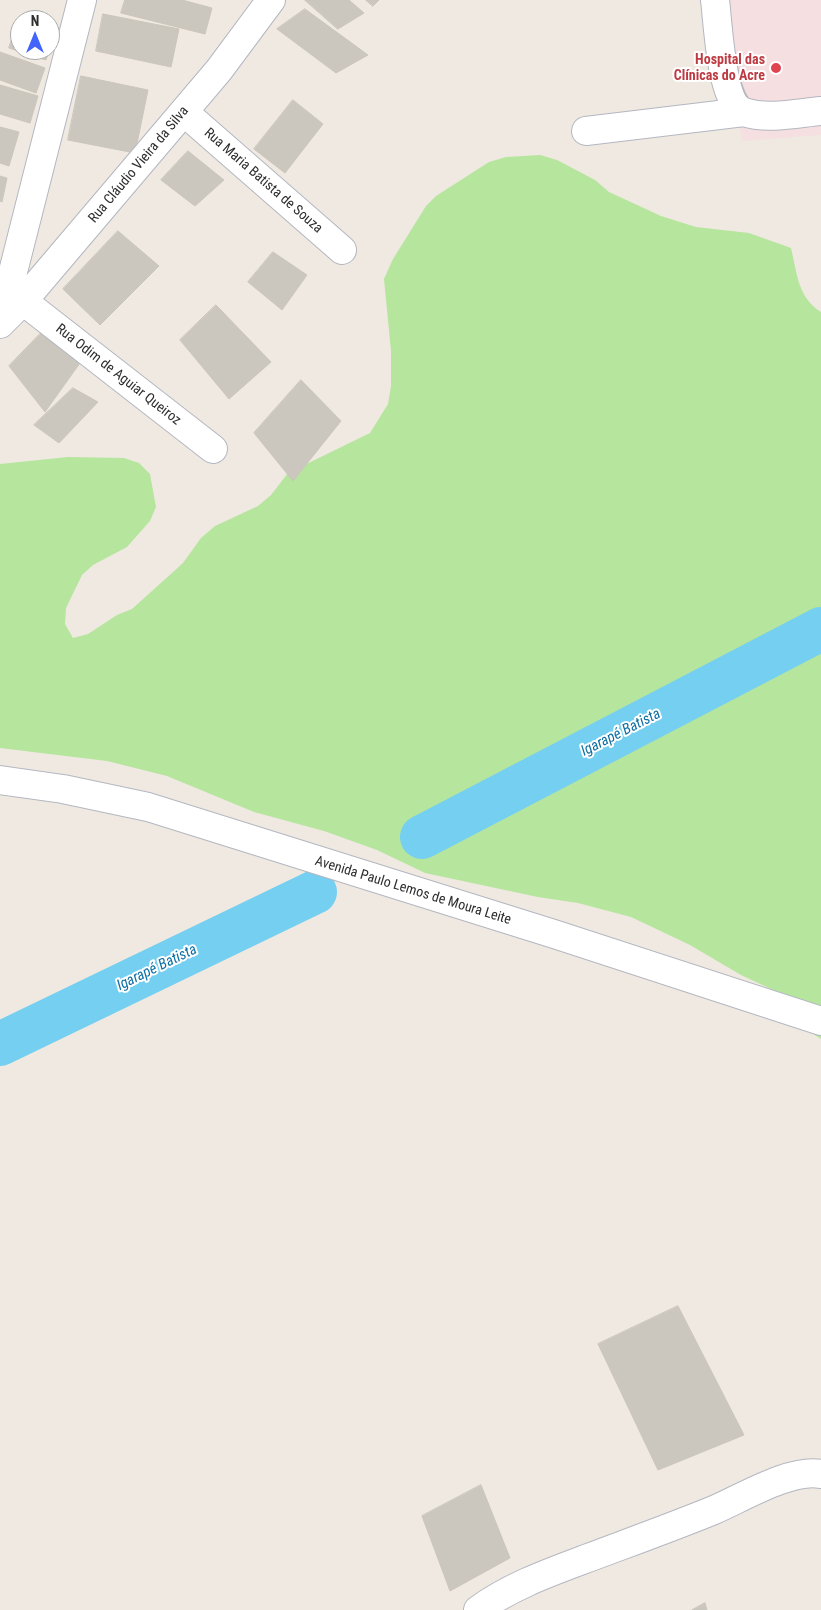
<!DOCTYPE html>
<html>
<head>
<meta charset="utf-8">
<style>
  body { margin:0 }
  #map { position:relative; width:821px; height:1610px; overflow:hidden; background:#efe9e1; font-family:"Roboto Condensed",sans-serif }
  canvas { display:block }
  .north { position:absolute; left:10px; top:10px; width:50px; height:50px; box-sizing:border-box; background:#fff; border:1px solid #ababab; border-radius:50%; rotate:0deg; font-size:14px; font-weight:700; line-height:20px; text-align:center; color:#2e2e2e }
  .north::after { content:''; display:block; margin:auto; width:18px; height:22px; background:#4264fb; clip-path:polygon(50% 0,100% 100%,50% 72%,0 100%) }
</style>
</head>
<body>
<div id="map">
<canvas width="821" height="1610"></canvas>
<div class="north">N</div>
</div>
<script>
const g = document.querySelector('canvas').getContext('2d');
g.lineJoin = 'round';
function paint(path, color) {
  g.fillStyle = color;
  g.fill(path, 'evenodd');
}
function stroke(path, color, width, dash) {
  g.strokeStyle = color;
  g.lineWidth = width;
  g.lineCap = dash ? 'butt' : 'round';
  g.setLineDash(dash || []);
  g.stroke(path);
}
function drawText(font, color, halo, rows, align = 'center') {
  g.font = font + ' "Roboto Condensed",sans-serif';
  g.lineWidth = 4;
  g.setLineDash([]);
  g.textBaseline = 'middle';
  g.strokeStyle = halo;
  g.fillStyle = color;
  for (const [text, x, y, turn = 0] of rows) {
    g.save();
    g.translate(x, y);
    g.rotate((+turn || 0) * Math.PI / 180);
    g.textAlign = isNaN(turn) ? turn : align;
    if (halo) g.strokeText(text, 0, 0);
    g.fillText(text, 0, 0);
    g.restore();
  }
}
const medical = new Path2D(`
  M720,0H821V135L742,141Z`);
const green = new Path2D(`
  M540,155L557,160L595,180L609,192L661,216L696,227L749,233L791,248C797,273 798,298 821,312V1039L807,1030L789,1002L773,990L741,975L690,945L631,917L578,903L538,897L425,873L377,850L324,831L254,812L167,776L107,761L0,748V464L68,457L124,458L139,463L150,474L156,507L150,521L127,547L93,565L82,575L66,608L65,624L73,638L88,634L117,615L132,609L183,563L201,538L215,526L258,506L271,495L288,473L370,433L388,404L391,386V351L384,279L393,259L426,206L436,196L489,162L506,157Z`);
const river = new Path2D(`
  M422,837L821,629
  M0,1044L315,892`);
const building = new Path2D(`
  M125,0H182L212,8L205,34L121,13Z
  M305,0H349L364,13L338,29Z
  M366,0H379L373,6Z
  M305,9L368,55L336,73L277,29Z
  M103,14L179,29L171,67L96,51Z
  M18,22L20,23V50H49L46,60L9,48Z
  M50,32L55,34L50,48Z
  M0,52L45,68L36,93L0,80Z
  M81,76L148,90L135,153L68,140Z
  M0,85L38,96L30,123L0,114Z
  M293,100L323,124L285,173L254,149Z
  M0,127L19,132L9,166L0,163Z
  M188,151L224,180L195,206L161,180Z
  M0,176L7,178L2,202L0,201Z
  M118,231L159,266L100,325L63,289Z
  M273,252L307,275L282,310L248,282Z
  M216,305L271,362L229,399L180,340Z
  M42,332L80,363L45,412L9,366Z
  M301,380L341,421L293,481L254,433Z
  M73,388L98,402L59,443L34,425Z
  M678,1306L744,1435L658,1470L598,1344Z
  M481,1485L510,1558L450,1591L422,1516Z
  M705,1603L707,1610H692Z`);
const minor = new Path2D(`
  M715,0C718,23 721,104 744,112C767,120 798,113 821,111
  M184,112L342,250
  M586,131L744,112
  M23,301L213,449
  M0,323L82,0
  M0,324L23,301L219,70L271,0
  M0,780L63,789L148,807L554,934L821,1021
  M478,1610C508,1588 545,1574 580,1561C625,1544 670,1528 714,1510C742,1498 791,1468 821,1474`);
const markers = [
  [776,68,6,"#e0444e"]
];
const healthNames = [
  ["Hospital das",765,60],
  ["Clínicas do Acre",765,76]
];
const streetNames = [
  ["Rua Cláudio Vieira da Silva",139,165,-50],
  ["Rua Maria Batista de Souza",263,181,41],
  ["Rua Odim de Aguiar Queiroz",118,375,38],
  ["Avenida Paulo Lemos de Moura Leite",413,891,17]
];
const waterNames = [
  ["Igarapé Batista",621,733,-27],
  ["Igarapé Batista",157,968,-26]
];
paint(medical, '#f5dfe0');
paint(green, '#b6e59e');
stroke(river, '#75cff0', 44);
paint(building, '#cbc7bf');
stroke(building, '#cbc5ba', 1);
stroke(minor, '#b4b7c1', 30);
stroke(minor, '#fff', 28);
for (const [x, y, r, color] of markers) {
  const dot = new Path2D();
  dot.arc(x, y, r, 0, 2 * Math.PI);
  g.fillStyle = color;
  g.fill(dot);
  stroke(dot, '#fff', 2);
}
drawText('bold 14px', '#be3a42', '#fff', healthNames, 'right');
drawText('14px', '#2e2e2e', '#fff', streetNames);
drawText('italic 15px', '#0d6fa3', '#fff', waterNames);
</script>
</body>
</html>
